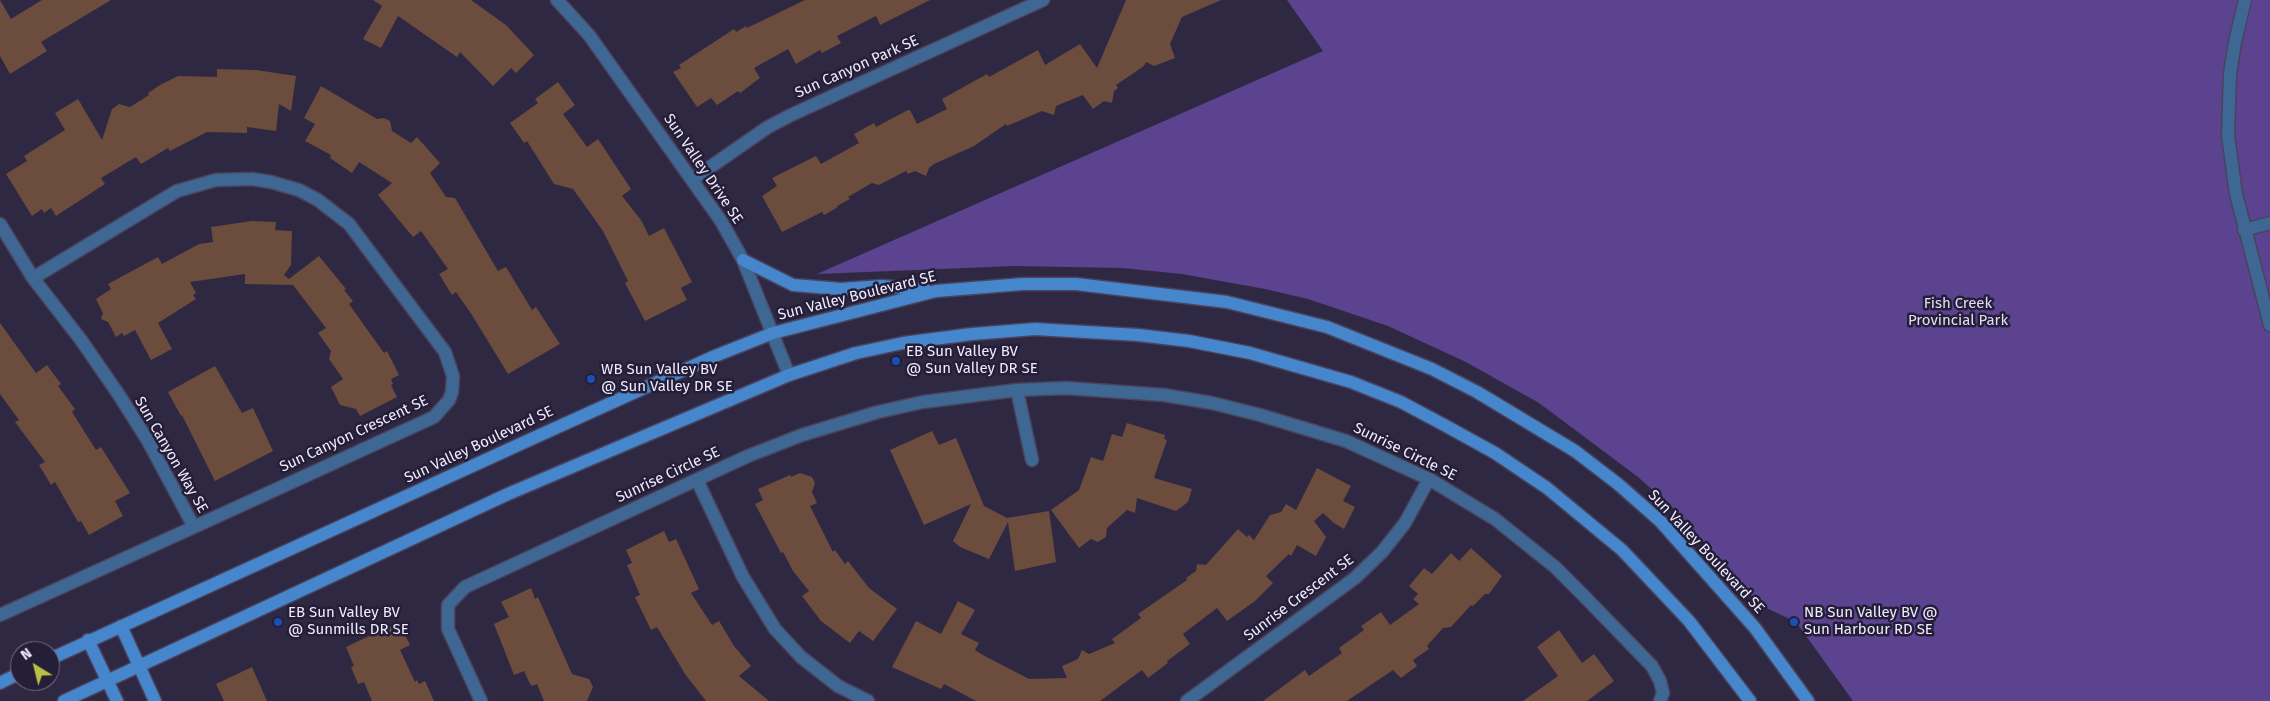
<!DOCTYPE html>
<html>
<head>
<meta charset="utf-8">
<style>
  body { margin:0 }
  #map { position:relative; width:2270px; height:701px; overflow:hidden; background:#2f2843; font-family:"Fira Sans",sans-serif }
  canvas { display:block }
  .north { position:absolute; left:10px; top:641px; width:50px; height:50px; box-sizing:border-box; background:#251e38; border:1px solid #767087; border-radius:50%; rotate:324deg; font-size:14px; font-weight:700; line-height:20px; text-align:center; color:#efebfd }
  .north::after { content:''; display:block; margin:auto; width:18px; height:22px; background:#b9c046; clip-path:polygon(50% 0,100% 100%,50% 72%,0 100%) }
</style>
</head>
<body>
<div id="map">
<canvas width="2270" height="701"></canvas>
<div class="north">N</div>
</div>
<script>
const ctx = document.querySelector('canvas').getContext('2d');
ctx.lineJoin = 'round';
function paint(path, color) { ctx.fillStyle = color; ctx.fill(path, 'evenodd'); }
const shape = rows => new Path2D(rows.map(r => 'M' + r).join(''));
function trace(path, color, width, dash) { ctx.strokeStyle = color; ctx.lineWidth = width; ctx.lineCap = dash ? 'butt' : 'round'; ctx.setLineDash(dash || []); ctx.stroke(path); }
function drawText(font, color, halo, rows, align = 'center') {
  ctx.font = font + ' "Fira Sans",sans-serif'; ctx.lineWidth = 5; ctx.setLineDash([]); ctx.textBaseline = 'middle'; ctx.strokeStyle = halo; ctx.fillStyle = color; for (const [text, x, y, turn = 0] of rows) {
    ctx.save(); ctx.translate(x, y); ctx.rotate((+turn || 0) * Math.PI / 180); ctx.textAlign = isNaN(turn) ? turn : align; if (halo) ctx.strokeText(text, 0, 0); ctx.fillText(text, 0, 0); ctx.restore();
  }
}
const green = shape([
  [1287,0,2270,0,2270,701,1853,701,1796,622,1760,605,1675,510,1638,477,1539,403,1466,362,1388,326,1308,299,1265,289,1182,274,1122,268,1015,266,817,274,1323,51]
]);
const building = shape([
  [0,0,11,19,42,0,111,0,41,42,47,51,10,74,0,56],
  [373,0,471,0,506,25,534,55,516,73,511,68,493,86,460,52,457,57,398,16,381,48,363,39,382,6],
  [805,0,930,0,880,25,876,16,837,36,841,43,822,53,820,50,796,64,788,49,754,68,760,78,740,93,738,91,717,105,711,98,697,107,673,72,681,68,679,65,734,29,736,32,746,26,747,28],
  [1126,0,1221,0,1182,17,1170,44,1175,58,1154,66,1146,62,1144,66,1116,85,1118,88,1114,91,1112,103,1104,101,1093,109,1083,95,1056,106,1054,115,1042,111,1007,126,1006,124,974,146,934,164,929,168,926,176,915,171,908,174,906,171,879,185,872,183,848,197,850,199,837,206,838,207,824,215,822,212,782,232,762,196,777,186,772,178,816,156,821,164,859,143,854,134,874,123,876,127,906,111,910,110,917,124,947,109,942,99,987,74,989,77,1038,50,1045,65,1080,44,1097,68],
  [217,69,256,70,296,76,291,111,279,104,276,131,247,127,247,133,207,132,170,151,168,148,141,164,136,157,101,178,105,184,56,216,51,208,44,213,42,209,32,216,6,174,27,161,24,156,65,130,55,113,78,99,102,140,112,109,119,104,130,107,149,95,148,93,160,85,178,76,217,77],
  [558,82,575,105,563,114,587,147,598,139,631,189,622,196,641,220,649,236,664,228,692,282,681,288,687,300,645,321,625,283,628,281,603,231,573,189,554,184,527,141,524,143,510,123,538,103,535,99],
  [321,86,377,119,384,118,390,121,392,131,411,143,417,137,440,163,430,173,446,197,455,198,498,271,506,267,532,310,536,307,560,344,508,374,472,315,456,292,452,295,439,274,448,269,421,231,413,237,378,195,392,183,359,162,352,173,330,158,331,155,305,141,315,124,304,118],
  [252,221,276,222,275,230,292,231,291,265,284,275,289,279,319,256,346,289,344,290,353,301,349,304,384,353,387,351,399,375,391,379,393,384,391,385,397,397,360,416,356,409,340,405,331,387,343,379,329,359,331,351,318,333,326,328,293,285,245,284,245,274,190,282,196,293,193,295,196,299,158,323,172,349,151,360,135,330,124,336,122,333,116,337,108,322,101,319,103,313,96,299,111,289,108,284,158,257,162,264,199,244,213,242,211,227],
  [0,323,36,373,47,365,61,384,58,386,75,409,72,412,96,450,101,447,130,493,115,501,123,516,89,535,81,521,78,522,55,482,51,485,39,465,45,462,15,422,19,420,0,394],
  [215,366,242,413,253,408,273,451,215,481,182,415,181,416,168,392],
  [1127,423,1165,435,1164,439,1167,440,1154,478,1192,489,1188,502,1176,511,1137,498,1135,513,1127,510,1107,528,1106,537,1098,542,1091,539,1079,548,1051,510,1079,490,1091,457,1103,461,1112,434,1122,437],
  [932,431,939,445,956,438,984,506,1007,518,1049,511,1056,562,1015,571,1008,522,989,559,960,547,953,541,971,504,924,525,890,450],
  [1317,468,1351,486,1343,501,1355,507,1344,529,1334,523,1323,513,1314,521,1326,537,1316,556,1297,545,1291,556,1289,554,1266,576,1273,583,1255,601,1227,621,1217,608,1183,634,1190,644,1167,661,1168,663,1148,678,1142,670,1100,701,976,701,944,684,941,689,892,667,916,621,941,634,958,601,975,610,961,634,979,643,975,650,981,654,1029,679,1067,678,1062,666,1078,659,1082,650,1089,654,1115,643,1112,639,1141,618,1138,614,1187,580,1186,578,1196,571,1197,564,1206,565,1238,529,1247,537,1249,535,1254,540,1270,515,1281,512,1286,504,1296,510],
  [800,473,812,477,815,483,812,492,817,503,810,506,833,552,835,550,845,564,848,561,869,588,897,609,873,641,859,631,850,643,821,621,802,596,809,591,793,571,783,552,781,553,755,504,763,500,758,489,790,475,791,477],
  [664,531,669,542,676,539,699,589,691,593,712,625,719,621,734,646,751,666,739,676,769,701,706,701,685,674,657,627,651,630,635,597,640,595,627,565,632,563,626,550],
  [1471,548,1502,576,1489,594,1485,594,1473,606,1471,605,1451,627,1443,628,1427,646,1429,649,1413,660,1417,666,1401,678,1393,670,1347,701,1263,701,1305,670,1309,676,1342,653,1339,648,1364,630,1361,626,1381,612,1390,625,1419,604,1413,599,1418,594,1409,586,1424,568,1432,574,1451,553,1459,561],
  [531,588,535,599,538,597,572,674,589,679,593,687,587,701,544,701,537,684,532,686,530,684,524,671,514,675,494,624,509,617,501,602],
  [399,622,410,645,400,650,415,682,417,680,419,684,425,681,434,701,372,701,364,682,358,684,351,667,354,666,346,647],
  [1559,630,1582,663,1594,654,1614,681,1587,701,1523,701,1558,676,1537,647],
  [252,667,267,701,224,701,216,684]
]);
const street = shape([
  [557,0,589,35,721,221,743,260,789,375],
  [2245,0,2235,42,2230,74,2228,135,2236,194,2270,325],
  [693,179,768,127,791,115,1043,0],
  [0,224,33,278,81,340,119,395,148,441,194,527,0,615],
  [2244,230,2270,223],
  [33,278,177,191,216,180,252,179,271,182,299,190,318,200,349,224,445,352,453,376,452,392,449,400,434,417,194,527],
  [1017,390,1032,460],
  [697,480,743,577,775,629,801,657,838,686,868,701],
  [481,701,448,629,448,605,465,587,748,456,802,435,878,412,923,402,1017,390,1066,388,1164,395,1212,403,1260,415,1346,441,1429,479,1495,519,1555,567,1582,594,1652,666,1660,681,1663,693,1660,701],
  [1187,701,1355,578,1382,552,1405,523,1429,479]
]);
const secondary = shape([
  [743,260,793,285,841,289,882,286,926,290],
  [121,626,155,701],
  [88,640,117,701],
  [50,659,538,436,715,356,773,333,936,291,1023,284,1076,284,1227,302,1327,327,1432,369,1477,392,1575,451,1618,484,1660,521,1755,628,1808,701],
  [0,683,20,673],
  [64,701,508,494,789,375,856,353,903,343,972,334,1035,329,1138,335,1189,341,1250,353,1351,382,1401,402,1446,426,1495,453,1547,488,1622,550,1689,621,1750,701]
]);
const markers = [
  [896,361,5,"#1a4fb4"],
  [591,379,5,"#1a4fb4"],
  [278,622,5,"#1a4fb4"],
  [1794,622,5,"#1a4fb4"]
];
const streetNames = [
  ["Sun Canyon Park SE",857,67,-24],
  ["Sun Valley Drive SE",703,169,56],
  ["Sun Valley Boulevard SE",857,296,-14],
  ["Sun Canyon Crescent SE",354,434,-25],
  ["Sun Valley Boulevard SE",479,445,-25],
  ["Sunrise Circle SE",1405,452,26],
  ["Sun Canyon Way SE",171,455,60],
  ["Sunrise Circle SE",668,475,-25],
  ["Sun Valley Boulevard SE",1706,552,47],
  ["Sunrise Crescent SE",1299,598,-37]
];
const parkNames = [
  ["Fish Creek",1958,304],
  ["Provincial Park",1958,321]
];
const poiNames = [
  ["EB Sun Valley BV",906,352],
  ["@ Sun Valley DR SE",906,369],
  ["WB Sun Valley BV",601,370],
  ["@ Sun Valley DR SE",601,387],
  ["EB Sun Valley BV",288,613],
  ["@ Sunmills DR SE",288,630],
  ["NB Sun Valley BV @",1804,613],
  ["Sun Harbour RD SE",1804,630]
];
paint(green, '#5b438f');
paint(building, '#6b4c3d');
trace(street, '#4a435d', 15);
trace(secondary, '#4a435d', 15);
trace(street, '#3f6793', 12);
trace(secondary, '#4586cd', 12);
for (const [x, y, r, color] of markers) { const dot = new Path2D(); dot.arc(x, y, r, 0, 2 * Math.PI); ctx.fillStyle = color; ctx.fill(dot); trace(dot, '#251e38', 2); }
drawText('15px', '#efebfd', '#251e38', streetNames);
drawText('15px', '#e1dcf3', '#251e38', parkNames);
drawText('15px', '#efebfd', '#251e38', poiNames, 'left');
</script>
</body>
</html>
